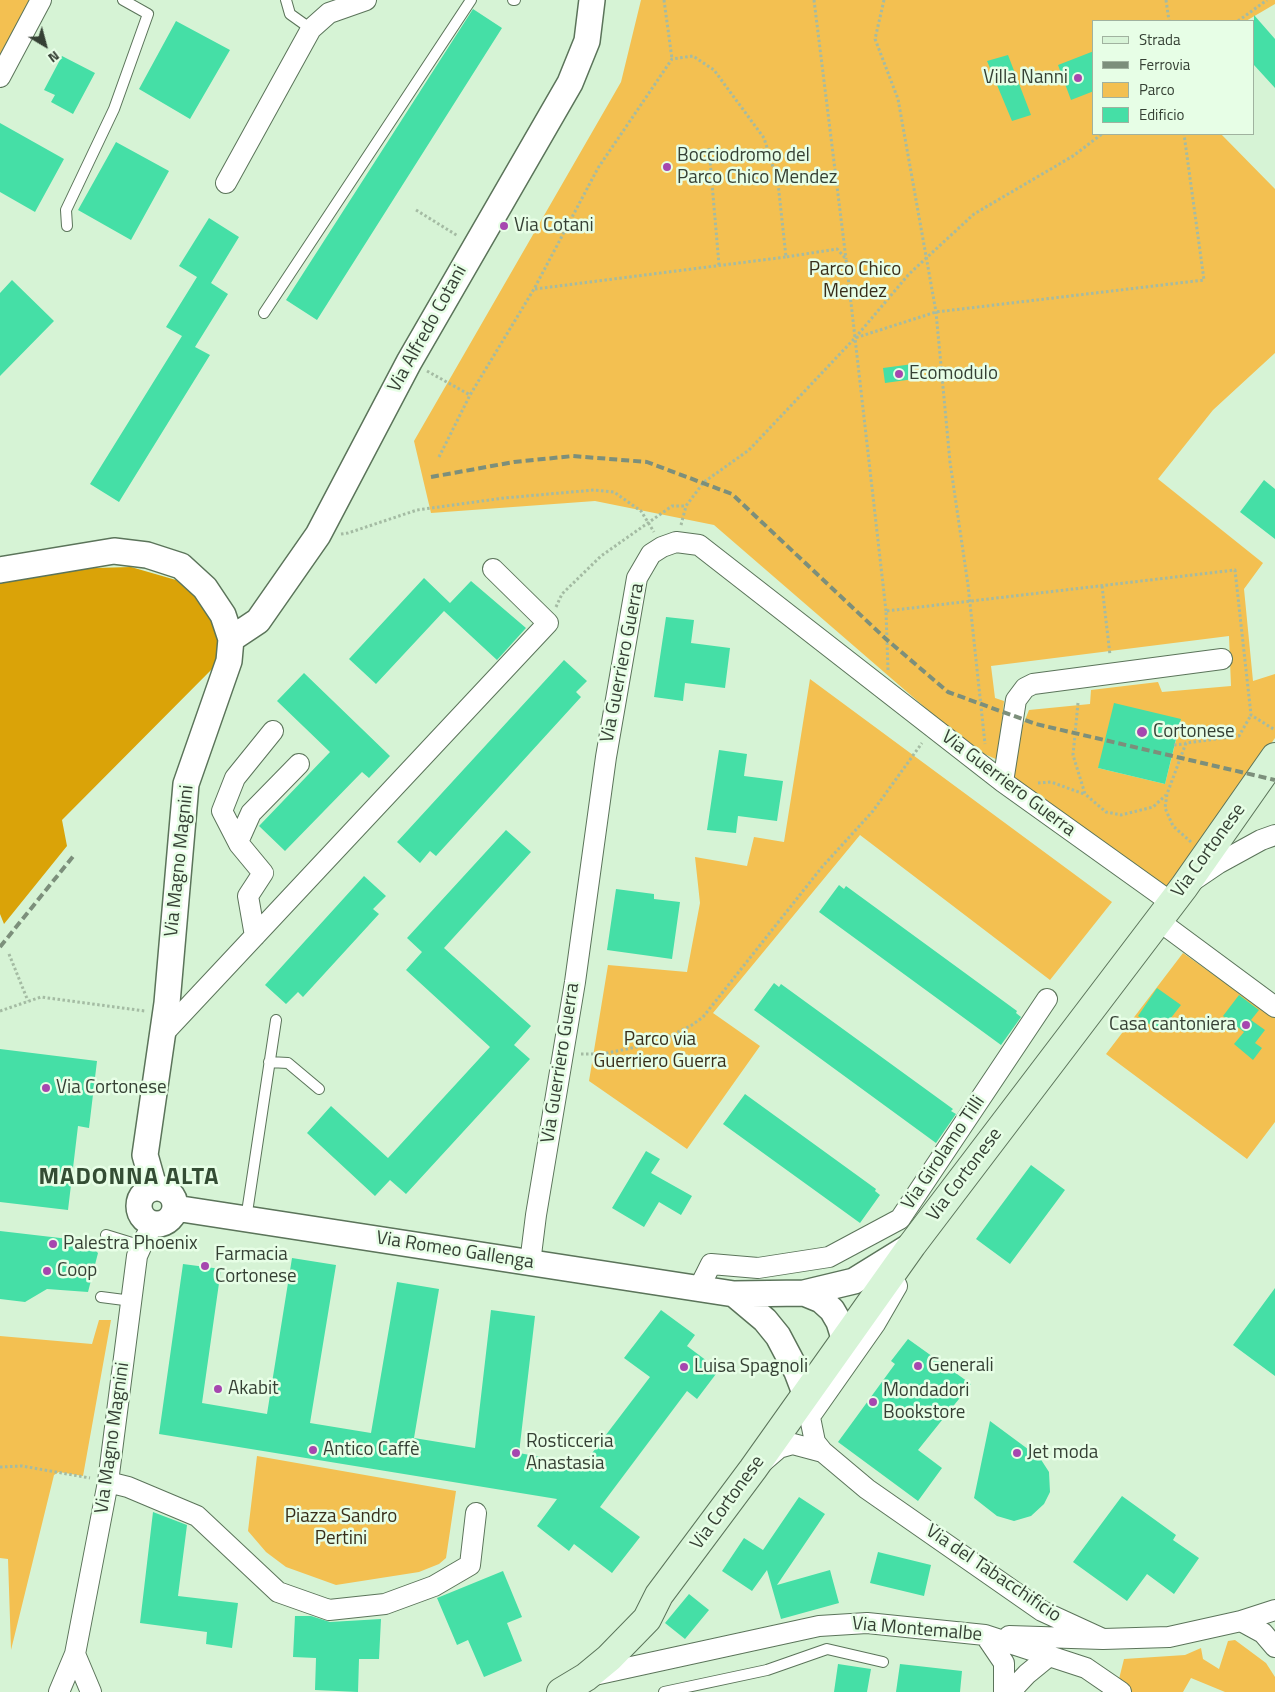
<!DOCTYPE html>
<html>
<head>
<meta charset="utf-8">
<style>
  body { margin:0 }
  #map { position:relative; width:1275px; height:1692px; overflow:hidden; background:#d6f3d5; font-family:"Titillium Web",sans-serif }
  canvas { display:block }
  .legend { position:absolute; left:1092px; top:20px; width:162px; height:115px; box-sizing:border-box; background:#e7fee6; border:1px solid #a0b29f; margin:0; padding:6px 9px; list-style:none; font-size:15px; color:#354034 }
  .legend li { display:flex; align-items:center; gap:10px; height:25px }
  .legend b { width:25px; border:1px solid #a0b29f }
  .north { position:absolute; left:20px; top:20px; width:50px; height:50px; -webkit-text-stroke:4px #e7fee6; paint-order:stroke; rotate:143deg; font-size:14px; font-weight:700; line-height:20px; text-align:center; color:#354034 }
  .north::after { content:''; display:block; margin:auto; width:18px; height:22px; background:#354034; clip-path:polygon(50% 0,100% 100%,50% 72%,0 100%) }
</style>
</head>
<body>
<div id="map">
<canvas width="1275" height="1692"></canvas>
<ul class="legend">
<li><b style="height:6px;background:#d7f4d7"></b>Strada</li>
<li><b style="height:6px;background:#7c8f7b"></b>Ferrovia</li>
<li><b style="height:14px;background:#f3c051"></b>Parco</li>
<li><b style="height:14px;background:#45dfa6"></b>Edificio</li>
</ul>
<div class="north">N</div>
</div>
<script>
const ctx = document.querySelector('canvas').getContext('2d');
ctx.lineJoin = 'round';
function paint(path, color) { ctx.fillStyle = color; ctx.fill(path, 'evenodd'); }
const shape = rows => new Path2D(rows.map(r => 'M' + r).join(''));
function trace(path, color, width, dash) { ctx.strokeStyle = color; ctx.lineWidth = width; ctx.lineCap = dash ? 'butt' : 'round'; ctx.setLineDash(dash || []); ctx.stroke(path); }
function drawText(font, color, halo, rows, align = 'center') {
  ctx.font = font + ' "Titillium Web",sans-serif'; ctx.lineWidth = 5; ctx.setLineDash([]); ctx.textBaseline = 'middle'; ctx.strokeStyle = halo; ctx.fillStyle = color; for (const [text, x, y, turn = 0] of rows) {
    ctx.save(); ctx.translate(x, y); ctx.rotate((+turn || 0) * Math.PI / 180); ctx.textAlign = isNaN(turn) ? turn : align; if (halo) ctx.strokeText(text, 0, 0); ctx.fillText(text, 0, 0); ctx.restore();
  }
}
const green = shape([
  [0,0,31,0,0,56],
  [641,0,1275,0,1275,4,1246,21,1094,21,1094,134,1221,134,1275,189,1275,353,1213,410,1158,479,1263,563,1244,589,1253,681,1275,674,1275,738,1168,889,1014,779,1021,730,1029,710,1090,704,1091,690,1158,682,1162,692,1231,686,1229,636,991,666,995,698,1004,701,998,760,973,749,714,525,595,501,431,513,414,441,621,82],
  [1181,720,1165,784,1098,768],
  [810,679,1112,902,1050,980,860,835,713,1013,760,1046,687,1149,589,1081,608,965,687,972,700,903,695,857,747,866,754,837,784,842],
  [1183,953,1275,1018,1275,1122,1247,1159,1106,1054],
  [99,1320,111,1320,83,1476,59,1472,54,1475,11,1650,8,1559,0,1558,0,1336,92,1344],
  [257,1456,456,1491,446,1558,439,1564,419,1572,336,1585,286,1567,266,1552,248,1531],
  [1235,1640,1266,1663,1275,1677,1275,1692,1225,1692,1191,1678,1183,1692,1132,1692,1119,1679,1124,1659,1185,1655,1201,1648,1203,1659,1219,1669,1228,1641]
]);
const forest = shape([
  [131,567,176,580,205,605,219,639,219,662,62,820,67,846,4,924,0,914,0,580,59,569]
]);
const building = shape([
  [473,9,502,28,317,320,286,300],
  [1254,15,1275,39,1275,88,1254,65],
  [176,21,230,50,190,119,139,89],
  [1094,51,1094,91,1071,100,1058,65],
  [1008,55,1031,115,1012,121,987,61],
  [62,56,95,73,73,114,51,102,55,95,44,90],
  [0,123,64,159,35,212,0,192],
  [116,142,169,171,131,240,78,210],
  [209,218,239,237,211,283,228,294,195,347,210,355,119,502,90,484,182,336,166,327,197,277,179,266],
  [12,280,54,321,0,376,0,293],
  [913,364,914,379,885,383,883,368],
  [1264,480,1275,489,1275,539,1240,512],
  [424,578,450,603,471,581,526,628,497,660,444,611,376,684,349,659],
  [666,617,694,620,691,643,730,648,725,688,685,683,683,701,654,697],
  [564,660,587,681,576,692,581,697,436,856,430,851,420,863,397,842],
  [304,673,390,756,369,778,362,772,285,851,259,826,330,752,277,701],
  [1114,703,1181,719,1165,784,1098,768],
  [719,750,747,754,744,776,783,781,777,821,738,816,736,833,707,830],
  [506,830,531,852,444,948,531,1026,514,1045,530,1059,406,1194,390,1180,375,1196,307,1133,331,1106,388,1158,490,1047,406,970,422,952,407,938],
  [364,876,386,896,373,909,379,914,303,997,298,992,286,1004,265,985],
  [839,885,844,889,846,886,1017,1011,1016,1013,1021,1017,1001,1045,819,912],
  [616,889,654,894,654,899,680,902,672,959,607,950],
  [774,983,779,987,781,984,953,1109,951,1111,956,1114,936,1143,754,1010],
  [1157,988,1181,1005,1160,1032,1138,1016],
  [1239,995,1259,1010,1251,1020,1265,1030,1255,1043,1262,1048,1253,1060,1234,1044,1244,1032,1223,1016],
  [0,1049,97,1061,89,1128,78,1126,68,1210,0,1202],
  [745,1094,876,1189,875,1191,880,1195,860,1223,723,1124],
  [646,1151,660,1159,651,1173,692,1196,681,1215,659,1202,644,1227,612,1208],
  [1031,1165,1065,1190,1010,1264,976,1239],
  [0,1231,86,1241,98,1253,88,1292,47,1289,25,1302,0,1299],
  [292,1258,336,1265,310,1423,371,1433,397,1282,439,1289,414,1438,475,1448,491,1310,535,1316,519,1453,557,1460,568,1468,572,1463,580,1469,650,1377,624,1358,661,1310,695,1335,687,1346,719,1370,697,1399,687,1391,600,1507,640,1537,612,1573,574,1544,569,1551,537,1526,557,1499,159,1434,183,1264,221,1269,202,1403,267,1414],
  [1275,1288,1275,1376,1233,1345],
  [908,1339,971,1384,918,1450,942,1468,918,1501,838,1442,895,1364,891,1361],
  [990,1421,1040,1458,1049,1472,1050,1492,1044,1504,1031,1516,1014,1521,997,1516,974,1498],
  [1122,1496,1176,1535,1173,1540,1199,1558,1174,1594,1147,1574,1127,1601,1073,1562],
  [799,1497,825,1514,777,1585,830,1570,839,1603,781,1619,767,1570,752,1591,722,1571,744,1538,763,1550],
  [153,1512,187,1525,178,1596,238,1603,232,1648,206,1644,207,1632,140,1623],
  [878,1552,931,1565,924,1596,870,1583],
  [503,1571,522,1617,507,1623,522,1661,484,1677,468,1640,457,1645,437,1598],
  [689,1594,709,1610,685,1639,665,1623],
  [295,1616,311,1616,330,1622,381,1619,379,1659,359,1659,358,1692,315,1690,316,1658,293,1657],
  [838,1664,871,1669,867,1692,834,1692],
  [900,1664,962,1671,960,1692,896,1692]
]);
const path = shape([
  [664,0,672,59],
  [814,0,846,259],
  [884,0,875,39,898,99,936,312,950,462,968,585,985,744],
  [1166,0,1169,21],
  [1238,21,1267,0],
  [709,148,719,265],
  [416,210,458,236],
  [535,289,786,257],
  [427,371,470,395],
  [439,457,470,395,534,289,598,168,672,59,693,56,714,70,764,138,778,183,786,257,837,249,846,259,855,338,936,312,1204,280,1184,134],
  [681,525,686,506,704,482,749,450,854,339],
  [341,534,348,533,417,510,504,498,594,490,614,492,641,511,654,532],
  [1102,586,1110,655],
  [556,607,562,594,601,556,672,506,686,506],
  [886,611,855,338,909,274,974,214,1073,156,1102,134],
  [888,670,886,611,1235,570,1251,715,1275,730],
  [1078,703,1073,755,1085,794,1106,812,1121,815,1153,807,1166,795],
  [1174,745,1185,744],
  [1038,783,1051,782,1084,794],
  [1191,842,1173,826,1165,808,1167,794,1186,743,1239,736,1251,715],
  [9,954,28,1001],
  [0,1011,41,997,145,1011],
  [581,1054,602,1054,656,1043,692,1025,703,1017,822,867,873,811,922,743],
  [0,1467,22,1466,90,1478]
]);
const service = shape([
  [286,0,290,14,311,29],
  [513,0,515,0],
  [67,226,66,210,114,109,148,14,123,0],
  [264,313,471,0],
  [269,1062,288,1063,319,1089],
  [246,1219,276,1020],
  [106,1235,142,1246],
  [101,1297,132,1301],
  [664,1692,767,1670,827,1649,883,1662]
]);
const minor = shape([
  [0,77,41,0],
  [226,183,311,29,329,13,366,0],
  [1003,782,1016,700,1025,688,1033,684,1222,659],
  [238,842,251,813,299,764],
  [1194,880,1219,863,1261,840,1275,835],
  [1159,921,1275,1007],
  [255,936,248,896,263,873,239,844,222,811,235,778,273,731],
  [163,1034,548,623,493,569],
  [530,1263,536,1215,575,982,606,757,637,578,651,554,662,547,676,542,699,545,1003,782,1172,903],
  [699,1288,711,1264,758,1268,829,1257,900,1219,1047,999],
  [805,1393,815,1442,823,1452,867,1489,1042,1611,1103,1639],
  [811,1415,875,1324,897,1286],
  [764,1461,779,1448,793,1444,823,1452],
  [108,1482,128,1487,197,1516,278,1592,329,1610,385,1604,434,1586,470,1565,476,1513],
  [1241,1621,1263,1633,1275,1647],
  [985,1635,1004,1663,1004,1692],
  [1009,1636,1103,1639,1169,1637,1241,1621,1275,1610],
  [75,1654,91,1692],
  [590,1676,819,1626,867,1623,985,1635,1086,1668,1121,1692],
  [59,1692,75,1654,108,1482,137,1256,145,1238,154,1224],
  [1010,1692,1027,1674,1049,1656]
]);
const tertiary = shape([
  [0,570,114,551,147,555,181,566,205,588,223,615,231,639,229,661,186,784,167,1003,145,1155,154,1187],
  [231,639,258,621,318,535,409,362,570,83,587,41,592,0],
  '139 1206a18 18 0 1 1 36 0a18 18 0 1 1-36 0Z',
  [175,1208,734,1294,804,1293,854,1281,909,1247],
  [804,1293,821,1300,832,1310,839,1322,844,1338],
  [734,1294,765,1320,778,1336,797,1372,805,1393]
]);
const secondary = shape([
  [561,1692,586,1677,609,1658,647,1619,659,1595,753,1469,912,1245,1184,887,1275,757]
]);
const rail = shape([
  [431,477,514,462,573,456,647,462,732,494,886,639,948,692,1036,724,1275,780],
  [0,947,75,854]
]);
const markers = [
  [1078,78,5,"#a647af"],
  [667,167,5,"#a647af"],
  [504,226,5,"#a647af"],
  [899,374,5,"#a647af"],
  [1142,732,6,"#a647af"],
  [1246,1025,5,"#a647af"],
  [46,1088,5,"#a647af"],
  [53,1244,5,"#a647af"],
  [205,1266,5,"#a647af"],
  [47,1271,5,"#a647af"],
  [918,1366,5,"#a647af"],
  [684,1367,5,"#a647af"],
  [218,1389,5,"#a647af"],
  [873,1402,5,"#a647af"],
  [313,1450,5,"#a647af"],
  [516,1453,5,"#a647af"],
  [1017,1453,5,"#a647af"]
];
const poiNames = [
  ["Villa Nanni",1068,78,"right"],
  ["Bocciodromo del",677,156],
  ["Parco Chico Mendez",677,178],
  ["Via Cotani",514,226],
  ["Ecomodulo",909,374],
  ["Cortonese",1153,732],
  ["Casa cantoniera",1236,1025,"right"],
  ["Via Cortonese",56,1088],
  ["Palestra Phoenix",63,1244],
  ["Farmacia",215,1255],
  ["Cortonese",215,1277],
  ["Coop",57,1271],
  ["Generali",928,1366],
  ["Luisa Spagnoli",694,1367],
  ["Akabit",228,1389],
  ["Mondadori",883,1391],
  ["Bookstore",883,1413],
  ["Rosticceria",526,1442],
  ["Anastasia",526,1464],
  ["Antico Caffè",323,1450],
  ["Jet moda",1027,1453]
];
const parkNames = [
  ["Parco Chico",855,270],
  ["Mendez",855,292],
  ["Parco via",660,1040],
  ["Guerriero Guerra",660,1062],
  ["Piazza Sandro",341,1517],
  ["Pertini",341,1539]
];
const streetNames = [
  ["Via Alfredo Cotani",428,329,-61],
  ["Via Guerriero Guerra",623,663,-79],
  ["Via Guerriero Guerra",1008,784,37],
  ["Via Cortonese",1209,851,-54],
  ["Via Magno Magnini",180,861,-84],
  ["Via Guerriero Guerra",561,1063,-81],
  ["Via Girolamo Tilli",944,1153,-56],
  ["Via Cortonese",965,1175,-53],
  ["Via Romeo Gallenga",455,1251,9],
  ["Via Magno Magnini",113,1438,-82],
  ["Via Cortonese",728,1503,-54],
  ["Via del Tabacchificio",993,1574,34],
  ["Via Montemalbe",917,1630,5]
];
const districtNames = [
  ["MADONNA ALTA",129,1178]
];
paint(green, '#f3c051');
paint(forest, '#daa308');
paint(building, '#45dfa6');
trace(service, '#5b745a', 12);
trace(minor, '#5b745a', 22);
trace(tertiary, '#5b745a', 28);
trace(secondary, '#5b745a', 30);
trace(path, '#a4bba3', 3, [2.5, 2.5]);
trace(service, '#fff', 10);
trace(minor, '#fff', 20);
trace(tertiary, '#fff', 25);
trace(secondary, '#d7f4d7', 28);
trace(rail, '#7c8f7b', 4, [8, 4]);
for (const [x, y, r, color] of markers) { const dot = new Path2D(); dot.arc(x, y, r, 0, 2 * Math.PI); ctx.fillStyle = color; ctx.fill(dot); trace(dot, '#e7fee6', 2); }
drawText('19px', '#354034', '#e7fee6', poiNames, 'left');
drawText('19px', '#382e1a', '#e7fee6', parkNames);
drawText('19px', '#354034', '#e7fee6', streetNames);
ctx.letterSpacing = '1px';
drawText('bold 24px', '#344d34', '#e7fee6', districtNames);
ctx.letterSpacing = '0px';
</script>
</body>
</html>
